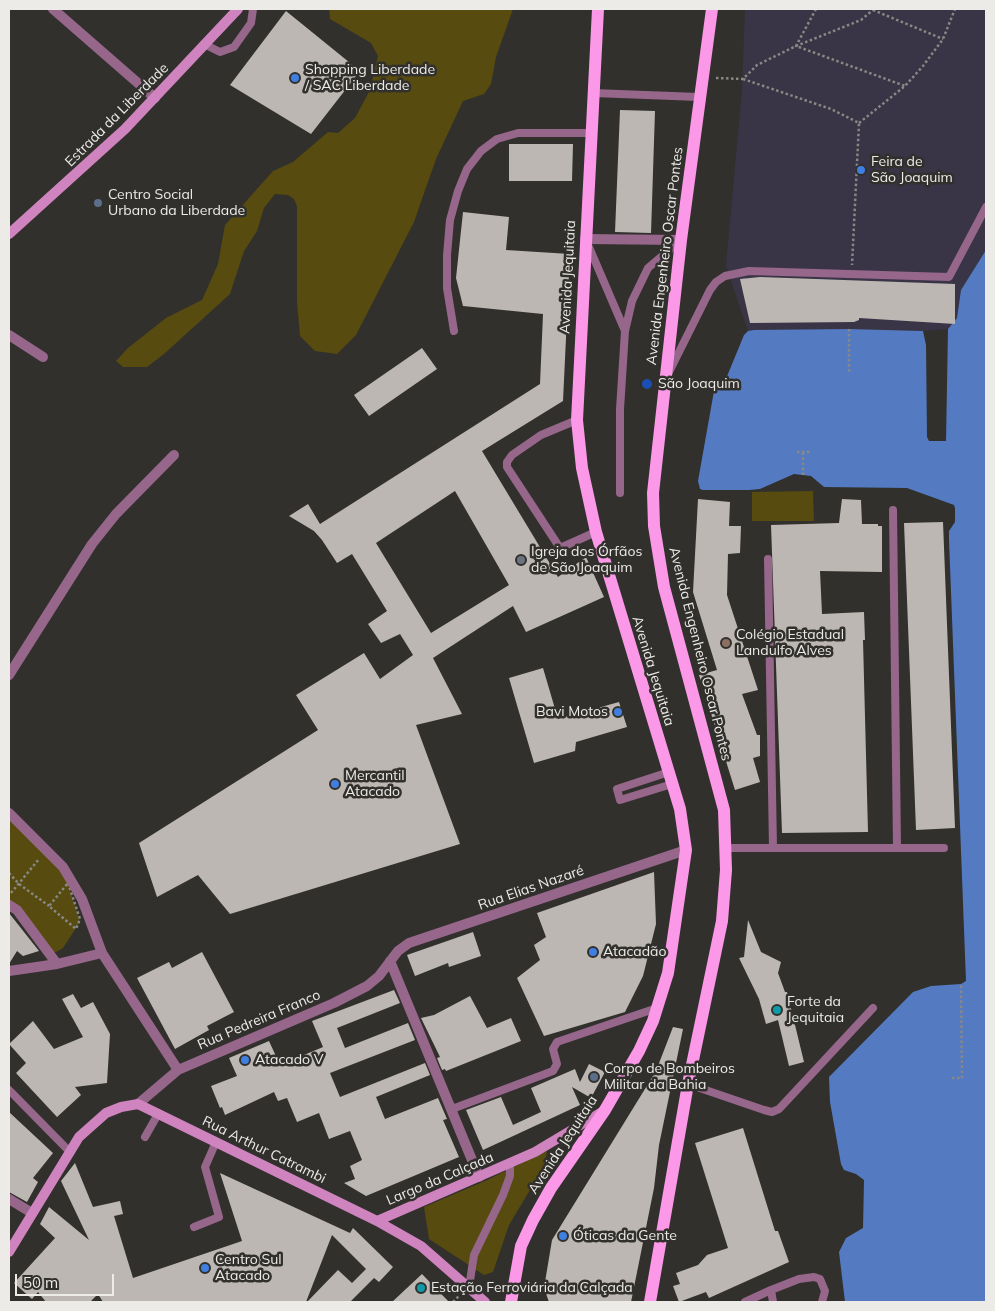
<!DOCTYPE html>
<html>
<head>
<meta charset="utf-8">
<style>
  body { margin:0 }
  #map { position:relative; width:995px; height:1311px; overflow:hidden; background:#31302c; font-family:Mulish,sans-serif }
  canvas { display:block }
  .frame { position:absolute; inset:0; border:10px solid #ecebe8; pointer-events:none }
  .scale { position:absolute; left:15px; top:1274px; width:99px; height:22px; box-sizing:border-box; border:2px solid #ecebe8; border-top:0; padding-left:6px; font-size:15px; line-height:18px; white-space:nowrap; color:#ecebe8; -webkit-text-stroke:4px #31302c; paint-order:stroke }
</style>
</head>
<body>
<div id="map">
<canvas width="995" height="1311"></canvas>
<div class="frame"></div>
<div class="scale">50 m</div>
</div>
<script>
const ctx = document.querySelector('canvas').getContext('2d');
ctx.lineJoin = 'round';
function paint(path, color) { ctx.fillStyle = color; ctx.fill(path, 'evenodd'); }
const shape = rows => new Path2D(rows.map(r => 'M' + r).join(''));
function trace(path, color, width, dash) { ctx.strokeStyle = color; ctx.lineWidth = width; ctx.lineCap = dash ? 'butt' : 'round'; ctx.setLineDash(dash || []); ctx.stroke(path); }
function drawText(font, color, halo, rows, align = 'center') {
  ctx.font = font + ' Mulish,sans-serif'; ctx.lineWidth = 5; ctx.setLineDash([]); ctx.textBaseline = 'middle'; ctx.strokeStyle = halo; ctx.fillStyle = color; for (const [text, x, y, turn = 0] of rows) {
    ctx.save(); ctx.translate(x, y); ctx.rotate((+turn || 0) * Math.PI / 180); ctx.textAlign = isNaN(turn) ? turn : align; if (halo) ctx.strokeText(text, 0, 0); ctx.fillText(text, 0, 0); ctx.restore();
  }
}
const commercial = shape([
  [745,9,986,9,986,250,961,290,957,318,948,329,923,331,849,329,748,331,726,266,742,90]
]);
const green = shape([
  [329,9,513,9,496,57,491,84,484,94,463,101,436,159,414,222,356,335,337,354,315,351,300,336,297,302,297,206,294,199,288,195,275,194,264,208,257,231,244,251,230,294,164,354,147,367,123,367,116,361,128,348,166,318,202,300,218,264,225,225,273,171,293,162,328,132,338,133,355,118,370,90,378,56,371,43,330,19],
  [813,491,814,521,752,521,752,492],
  [9,820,58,867,68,883,80,922,63,948,56,952,53,952,9,902],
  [547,1151,545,1165,509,1225,493,1272,484,1275,429,1239,424,1207,485,1181]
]);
const water = shape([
  [986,250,986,1302,845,1302,839,1252,846,1238,863,1228,864,1180,856,1174,844,1170,841,1164,830,1102,829,1077,913,992,931,986,961,984,966,981,949,540,949,531,955,522,955,508,954,505,907,488,824,487,811,476,794,474,760,489,749,490,703,490,700,489,698,481,714,391,723,386,744,335,748,331,754,330,849,329,923,331,926,345,927,437,929,441,946,441,948,329,957,318,961,290]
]);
const building = shape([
  [286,11,360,71,311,134,230,85],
  [620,110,655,111,651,233,615,232],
  [509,144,573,144,572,181,509,181],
  [463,212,509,217,506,250,570,254,563,401,482,451,558,577,586,557,604,597,526,632,513,606,433,658,462,714,416,725,460,844,230,914,198,875,157,897,139,843,318,730,296,695,364,653,380,679,413,655,400,634,381,643,368,624,387,611,352,554,337,563,322,540,314,531,289,516,308,504,320,524,540,384,543,314,463,306,456,278],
  [455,491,509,585,431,633,376,543],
  [760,277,955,284,955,324,859,318,859,320,854,322,750,323,740,279],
  [422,348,437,369,369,416,354,395],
  [698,499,730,502,729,526,741,526,740,553,728,554,727,595,758,690,742,694,757,735,760,735,760,756,753,758,760,782,735,790,699,675,717,670,693,592],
  [842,499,861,500,862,524,878,524,878,526,882,526,882,572,820,571,822,614,864,612,865,640,863,640,868,832,782,833,771,525,839,523],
  [943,522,955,828,916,830,904,523],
  [543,668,558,719,619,702,627,727,576,742,575,751,534,763,509,678],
  [654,872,656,924,643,976,625,1012,544,1036,517,978,540,960,534,945,546,937,537,913],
  [9,913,39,951,23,956,17,951,9,964],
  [748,920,761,952,781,962,778,973,785,992,787,992,804,1062,789,1066,778,1020,766,1024,759,999,739,958,744,957],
  [473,932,481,956,449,967,448,963,415,976,407,955],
  [202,952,234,1012,207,1026,209,1030,175,1049,137,978,169,962,172,968],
  [394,990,400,1003,337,1028,345,1048,408,1023,415,1040,330,1073,340,1097,425,1063,430,1075,376,1097,385,1119,438,1098,447,1119,443,1120,459,1157,366,1196,344,1183,355,1179,350,1166,362,1160,350,1131,329,1139,319,1113,297,1122,287,1098,278,1101,274,1092,225,1115,222,1107,220,1108,211,1086,237,1076,229,1058,269,1041,280,1065,323,1047,312,1021],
  [73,994,81,1008,93,1002,110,1034,107,1083,75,1087,81,1095,57,1117,16,1073,26,1063,9,1044,33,1021,54,1049,83,1037,62,999],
  [470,996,487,1028,511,1018,521,1041,446,1071,445,1069,442,1070,437,1058,440,1057,421,1018,434,1015],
  [673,1027,683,1029,659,1145,654,1188,631,1302,549,1302,544,1288,552,1240,656,1071],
  [589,1064,605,1072,591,1098,572,1087,580,1105,483,1150,466,1110,501,1097,513,1125,541,1112,531,1088,575,1069,580,1082],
  [9,1112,53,1153,33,1178,38,1182,27,1202,9,1192],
  [743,1128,775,1231,778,1231,789,1262,709,1298,706,1292,679,1302,673,1286,680,1284,676,1273,698,1265,707,1255,728,1248,695,1143],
  [75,1163,93,1207,120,1201,123,1214,114,1216,133,1278,242,1241,220,1173,350,1233,353,1228,393,1267,379,1282,374,1278,350,1302,307,1302,338,1270,352,1283,366,1269,332,1235,306,1302,103,1302,98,1294,90,1302,46,1302,38,1292,32,1299,14,1283,55,1238,40,1224,49,1207,89,1240,61,1181],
  [422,1274,449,1302,392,1302]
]);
const path = shape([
  [816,9,796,46,905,86],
  [873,10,943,39],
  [716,78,743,79,757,65,796,46,861,20,874,9],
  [743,79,831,109,859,123,852,265],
  [859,123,905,86,923,66,943,39,955,9],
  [849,329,849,372],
  [797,452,811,452],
  [803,475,803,452],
  [9,873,19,884,49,906],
  [68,883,80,919,76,929,49,906,68,883],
  [11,893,39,859],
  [952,1078,962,1078,961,984],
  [453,1302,460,1295]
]);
const lane = shape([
  [206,45,220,52,234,47,251,23,253,9],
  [593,93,699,97],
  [589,247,625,331,632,301,648,268,681,240],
  [454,331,447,288,447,255,450,220,458,191,467,169,481,151,497,139,518,133,591,133],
  [669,372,710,290,716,282,725,276,749,271,949,277,986,207],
  [577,420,541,435,512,455,507,462,507,467,560,548,596,532],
  [620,493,620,409,625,331],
  [768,559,773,848],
  [669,772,617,789,620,800,672,784],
  [727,848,897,848,893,510],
  [897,848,944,848],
  [688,1084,764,1110,772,1112,779,1109,873,1008],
  [9,1090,69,1151],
  [452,1109,553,1071,557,1064,553,1049,557,1042,657,1008],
  [145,1137,158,1114],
  [194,1227,219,1217,205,1167,216,1142],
  [469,1287,474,1255,503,1195,510,1176,510,1164],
  [771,1290,799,1279,814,1277,820,1279,825,1291,822,1302],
  [745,1302,771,1290,773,1302]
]);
const street = shape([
  [53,9,155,98],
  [585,239,681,240],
  [9,335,43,357],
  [9,675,92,544,116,514,174,455],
  [9,813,63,867,82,899,102,953,178,1070],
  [9,905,17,910,57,964],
  [390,961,479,1177],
  [9,971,57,964,102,953],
  [138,1104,178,1070,334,1003,367,986,379,976,398,951,409,943,686,850],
  [9,1199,32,1213]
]);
const secondary = shape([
  [9,234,125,129,238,9],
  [377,1221,535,1152,602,1112],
  [9,1252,79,1137,106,1113,121,1107,138,1104,377,1221,421,1246,485,1302]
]);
const primary = shape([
  [511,1302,521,1246,533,1220,551,1188,605,1110,639,1051,653,1021,668,973,686,850,680,809,596,532,582,468,577,420,598,9],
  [650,1302,688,1084,722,921,726,870,724,810,664,587,654,526,653,493,681,240,712,9]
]);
const markers = [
  [295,78,5,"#3f7fe0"],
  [861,170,5,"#3f7fe0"],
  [98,203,5,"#5c6f8a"],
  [647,384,6,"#1a4fb4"],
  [521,560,5,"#6b7280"],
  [726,643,5,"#8d6e63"],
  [618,712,5,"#3f7fe0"],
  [335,784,5,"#3f7fe0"],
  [593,952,5,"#3f7fe0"],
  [777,1010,5,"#0f9aa8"],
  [245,1060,5,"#3f7fe0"],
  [594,1077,5,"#5c6f8a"],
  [563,1236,5,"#3f7fe0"],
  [205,1268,5,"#3f7fe0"],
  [421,1288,5,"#0f9aa8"]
];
const poiNames = [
  ["Shopping Liberdade",305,70],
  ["/ SAC Liberdade",305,86],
  ["Feira de",871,162],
  ["São Joaquim",871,178],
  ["Centro Social",108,195],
  ["Urbano da Liberdade",108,211],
  ["São Joaquim",658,384],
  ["Igreja dos Órfãos",531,552],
  ["de São Joaquim",531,568],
  ["Colégio Estadual",736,635],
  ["Landulfo Alves",736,651],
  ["Bavi Motos",608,712,"right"],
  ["Mercantil",345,776],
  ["Atacado",345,792],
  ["Atacadão",603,952],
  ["Forte da",787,1002],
  ["Jequitaia",787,1018],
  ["Atacado V",255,1060],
  ["Corpo de Bombeiros",604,1069],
  ["Militar da Bahia",604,1085],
  ["Óticas da Gente",573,1236],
  ["Centro Sul",215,1260],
  ["Atacado",215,1276],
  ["Estação Ferroviária da Calçada",431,1288]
];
const streetNames = [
  ["Estrada da Liberdade",117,115,-45],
  ["Avenida Engenheiro Oscar Pontes",665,256,-83],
  ["Avenida Jequitaia",568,277,-87],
  ["Avenida Engenheiro Oscar Pontes",700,654,76],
  ["Avenida Jequitaia",653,671,73],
  ["Rua Elias Nazaré",531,888,-19],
  ["Rua Pedreira Franco",259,1020,-23],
  ["Avenida Jequitaia",563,1145,-57],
  ["Rua Arthur Catrambi",264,1150,26],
  ["Largo da Calçada",440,1179,-23]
];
paint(commercial, '#393546');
paint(green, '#574b0f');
paint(water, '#547ac2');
paint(building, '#bdb7b3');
trace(path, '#898885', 2.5, [2.5, 2.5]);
trace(lane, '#96668b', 8);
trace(street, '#96668b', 10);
trace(secondary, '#cf83bf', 10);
trace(primary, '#fb98e7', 12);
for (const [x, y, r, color] of markers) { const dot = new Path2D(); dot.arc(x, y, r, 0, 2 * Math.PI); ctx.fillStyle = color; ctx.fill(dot); trace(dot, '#31302c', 2); }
drawText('14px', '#ecebe8', '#31302c', poiNames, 'left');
drawText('14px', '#ecebe8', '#31302c', streetNames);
</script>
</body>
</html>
